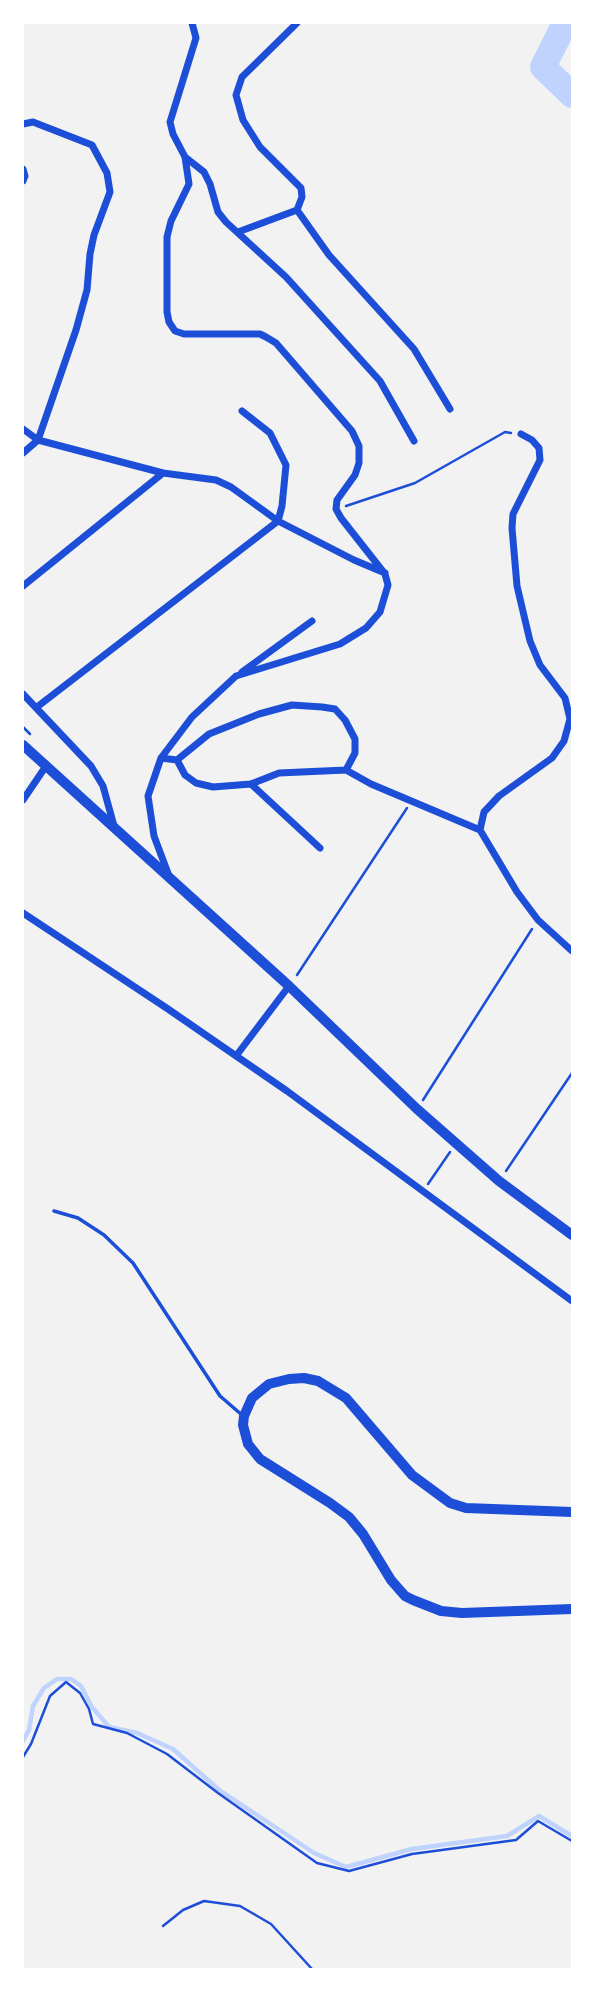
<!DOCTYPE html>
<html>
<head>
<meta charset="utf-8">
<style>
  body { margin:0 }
  #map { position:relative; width:595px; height:1992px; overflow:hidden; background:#f2f2f2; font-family:"DejaVu Sans",sans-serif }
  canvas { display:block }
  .frame { position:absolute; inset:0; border:24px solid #fff; pointer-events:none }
</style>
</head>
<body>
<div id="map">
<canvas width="595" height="1992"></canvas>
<div class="frame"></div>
</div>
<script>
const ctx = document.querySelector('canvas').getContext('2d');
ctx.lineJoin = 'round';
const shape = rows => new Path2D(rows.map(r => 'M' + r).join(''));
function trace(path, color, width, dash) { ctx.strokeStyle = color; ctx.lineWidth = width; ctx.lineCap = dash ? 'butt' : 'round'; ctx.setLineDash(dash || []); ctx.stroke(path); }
const stream = shape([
  [23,1741,29,1730,33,1706,44,1688,57,1679,71,1679,81,1686,92,1707,109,1727,137,1733,173,1749,218,1789,314,1853,346,1867,412,1849,507,1836,539,1816,572,1836]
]);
const river = shape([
  [565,23,543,67,572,95]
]);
const path = shape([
  [346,506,415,483,505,432,511,433],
  [23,727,30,734],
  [297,975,407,808],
  [423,1100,532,929],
  [506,1171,572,1073],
  [428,1184,450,1152],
  [23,1757,31,1744,50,1696,66,1682,80,1693,89,1709,93,1724,127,1733,167,1754,218,1793,317,1863,349,1871,412,1854,516,1840,538,1821,572,1841],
  [163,1926,183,1910,204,1901,240,1906,271,1924,312,1969]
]);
const service = shape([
  [54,1211,78,1218,104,1235,133,1263,220,1396,242,1415]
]);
const minor = shape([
  [297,23,242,77,236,95,243,120,260,147,301,188,302,197,297,210,329,255,414,349,450,409],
  [23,124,33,122,92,145,107,173,110,192,94,235,90,254,87,290,76,330,38,440,23,453],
  [185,157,204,172,210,184,218,212,226,222,286,277,380,381,414,441],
  [23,169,25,176,23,181],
  [238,232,297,210],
  [23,429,38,440,163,473,216,480,231,487,278,521,354,560,385,573],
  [23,586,163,473],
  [242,672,312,621],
  [23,694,91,766,103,786,114,826],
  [37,707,278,521,282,506,286,465,270,433,242,411],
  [161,758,177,760,209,734,259,714,292,705,322,707,335,709,345,720,355,739,355,753,346,770],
  [177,760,185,775,196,783,213,787,251,784,279,773,346,770,371,784,480,830],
  [251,784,320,848],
  [23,800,46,766],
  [480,830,484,812,499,796,552,758,564,741,570,719,565,698,540,665,530,641,517,586,512,528,513,514,540,460,539,448,532,440,521,434],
  [480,830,517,892,538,920,572,951],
  [169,876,154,836,148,796,161,758,192,717,236,676,340,644,366,628,380,612,388,585,385,574,341,518,336,509,337,500,355,475,359,463,359,446,352,431,276,343,266,337,260,334,184,334,175,331,169,322,167,312,167,237,171,221,189,184,185,157,173,134,170,122,196,38,192,23],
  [23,913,168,1009,287,1091,572,1301],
  [236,1056,289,986]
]);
const primary = shape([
  [23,745,289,986,417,1109,499,1181,572,1235],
  [572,1512,466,1508,450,1503,412,1475,346,1398,318,1381,304,1378,289,1379,269,1384,252,1398,244,1416,243,1425,248,1444,260,1459,330,1503,349,1517,363,1534,391,1580,405,1596,413,1600,441,1611,462,1613,572,1609]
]);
trace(stream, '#bfd3fe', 4.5);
trace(river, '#bfd3fe', 26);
trace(path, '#1d4ed8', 2.5);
trace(service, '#1d4ed8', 3.5);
trace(minor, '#1d4ed8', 7);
trace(primary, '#1d4ed8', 10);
</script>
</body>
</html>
